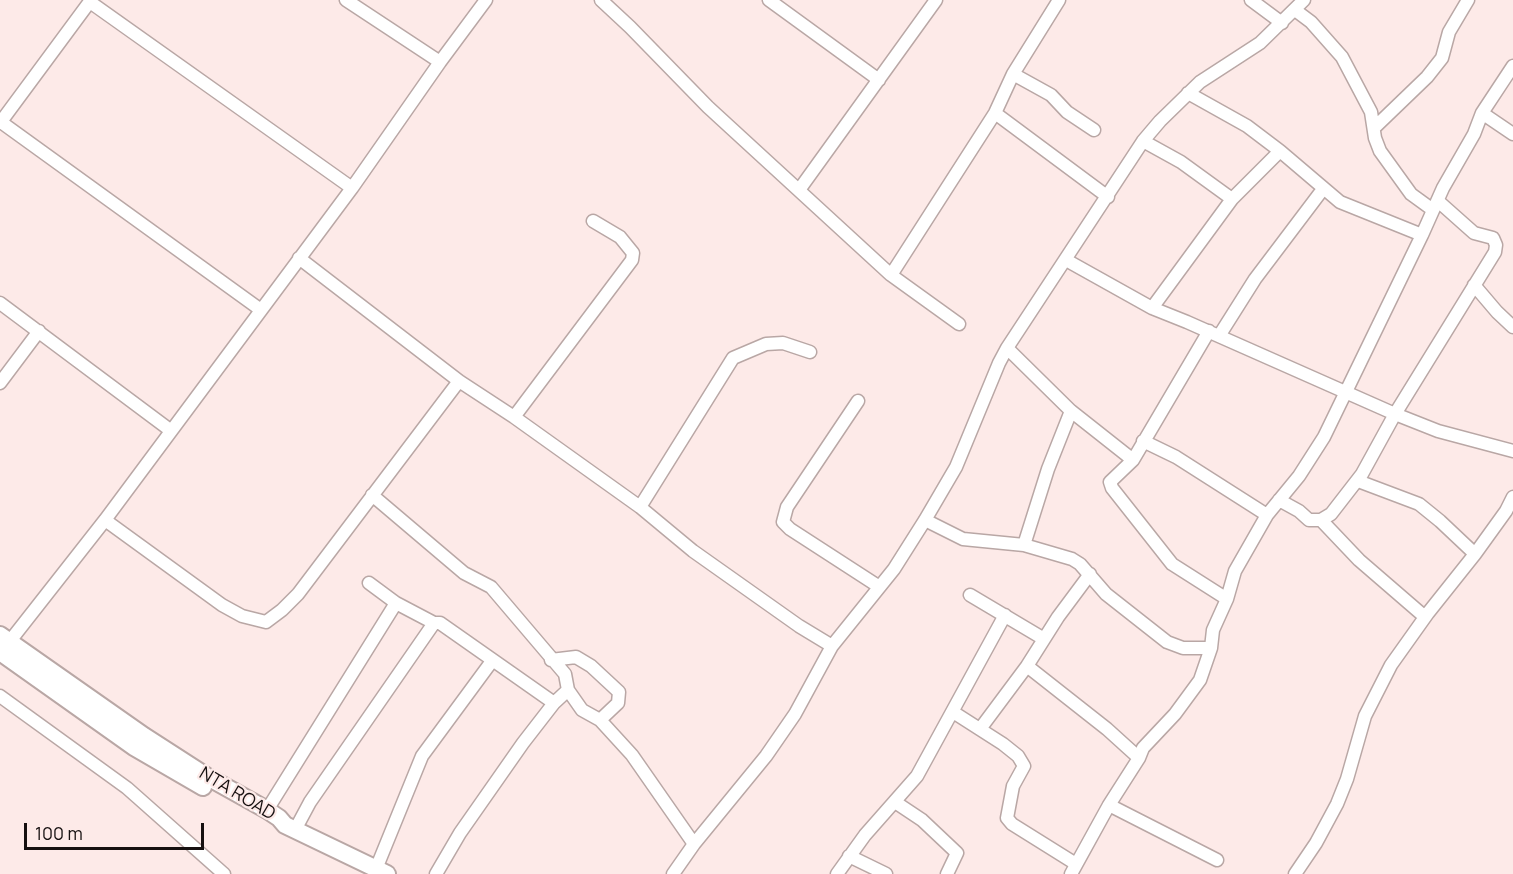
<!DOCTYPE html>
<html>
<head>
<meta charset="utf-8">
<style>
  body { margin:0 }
  #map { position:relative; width:1513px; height:874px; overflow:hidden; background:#fdeae8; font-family:Manrope,sans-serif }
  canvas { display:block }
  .scale { position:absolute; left:24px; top:823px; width:180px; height:27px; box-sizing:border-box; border:3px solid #161010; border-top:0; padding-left:8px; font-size:18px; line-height:21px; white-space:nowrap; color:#161010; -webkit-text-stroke:4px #fdeae8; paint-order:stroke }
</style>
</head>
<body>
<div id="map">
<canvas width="1513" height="874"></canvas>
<div class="scale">100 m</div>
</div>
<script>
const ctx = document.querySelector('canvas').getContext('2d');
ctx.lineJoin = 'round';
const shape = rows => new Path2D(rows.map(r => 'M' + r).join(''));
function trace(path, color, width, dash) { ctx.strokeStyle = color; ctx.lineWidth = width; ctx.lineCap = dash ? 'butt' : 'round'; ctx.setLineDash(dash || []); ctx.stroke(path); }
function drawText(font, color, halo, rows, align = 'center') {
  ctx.font = font + ' Manrope,sans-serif'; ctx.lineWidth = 4.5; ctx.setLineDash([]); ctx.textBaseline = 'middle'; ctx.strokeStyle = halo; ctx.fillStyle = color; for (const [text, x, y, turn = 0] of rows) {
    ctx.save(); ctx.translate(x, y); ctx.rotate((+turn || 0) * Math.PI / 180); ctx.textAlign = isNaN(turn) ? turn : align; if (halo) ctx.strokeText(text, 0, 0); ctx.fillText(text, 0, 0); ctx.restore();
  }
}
const street = shape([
  [346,0,440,62],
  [601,0,630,27,708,107,891,275,959,324],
  [769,0,879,80],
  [1251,0,1282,23],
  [90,2,352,188],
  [1295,10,1311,22,1342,57,1371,112,1375,138,1380,151,1411,194,1433,210],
  [1013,74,1051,95,1067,112,1094,130],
  [1188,93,1247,126,1280,151,1340,202,1422,235],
  [995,113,1108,197],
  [1482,113,1513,134],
  [1,122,261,310],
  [0,123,91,0],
  [1374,128,1427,77,1442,58,1449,32,1468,0],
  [1143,141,1181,162,1232,199],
  [799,190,936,0],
  [299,258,459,381,514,417,640,507,693,551,799,626,832,646],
  [1066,260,1152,308,1187,322,1395,414,1495,252,1496,245,1493,238,1474,233,1438,201],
  [891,275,995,113,1013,74,1059,0],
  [1474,285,1497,312,1513,327],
  [0,303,170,430],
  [1152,308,1232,199,1280,151],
  [1209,331,1133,460,1110,482,1112,488,1172,564,1227,599],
  [1219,336,1255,279,1323,189],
  [1007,348,1071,411,1133,460],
  [0,383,39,331],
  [858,401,787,507,783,522,790,529,878,586],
  [514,417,632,260,633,253,620,237,593,221],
  [1143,441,1176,457,1267,515],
  [1358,481,1419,504,1440,521,1475,554],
  [372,495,464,573,491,587,565,674,568,690,582,710,600,720,632,755,694,844],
  [1279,500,1299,511,1309,520,1321,520,1331,514,1362,474,1395,414,1438,431,1513,451],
  [640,507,733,358,766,344,783,343,810,352],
  [105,520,222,605,242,616,266,622,282,610,298,594,459,381],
  [925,520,963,539,1024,545,1072,559,1080,564,1106,594,1167,642,1183,648,1211,648],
  [1321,520,1359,560,1425,617],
  [1024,545,1048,469,1071,411],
  [369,583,396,603,434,623,440,623,554,703],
  [970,595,1044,639],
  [10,641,105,520,352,188,440,62,486,0],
  [551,660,576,657,591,666,619,692,618,703,600,720],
  [1027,666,1107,729,1139,758],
  [0,696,127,788,224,874],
  [953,712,1003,744,1018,756,1024,766,1013,786,1007,818,1012,824,1076,864],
  [980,729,1027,666,1058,617,1090,574],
  [895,802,922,820,957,853,947,874],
  [1109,805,1217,860],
  [267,810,396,603],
  [295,830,310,802,434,623],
  [849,856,886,874],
  [376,869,422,756,492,661],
  [436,874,460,833,523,743,554,703,568,690],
  [673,874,694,844,766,756,795,714,832,646,894,569,925,520,956,467,999,363,1007,348,1143,141,1160,121,1200,82,1260,43,1304,0],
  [837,874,865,835,917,776,1005,615],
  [1071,874,1109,805,1139,758,1143,748,1175,714,1200,680,1211,648,1213,630,1227,599,1235,571,1267,515,1299,476,1324,437,1422,235,1443,188,1474,134,1482,113,1513,66],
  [1295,874,1316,843,1337,804,1347,779,1365,716,1391,665,1428,613,1475,554,1506,511,1513,497]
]);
const secondary = shape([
  [0,635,144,736,206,776,267,810,279,818,285,825,387,874],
  [0,652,134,747,203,787]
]);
const streetNames = [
  ["NTA ROAD",237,794,31]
];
trace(street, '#b9a7a5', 15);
trace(secondary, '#b9a7a5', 20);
trace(street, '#fff', 12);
trace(secondary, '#fff', 16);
drawText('18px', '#161010', '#fdeae8', streetNames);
</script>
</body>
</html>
